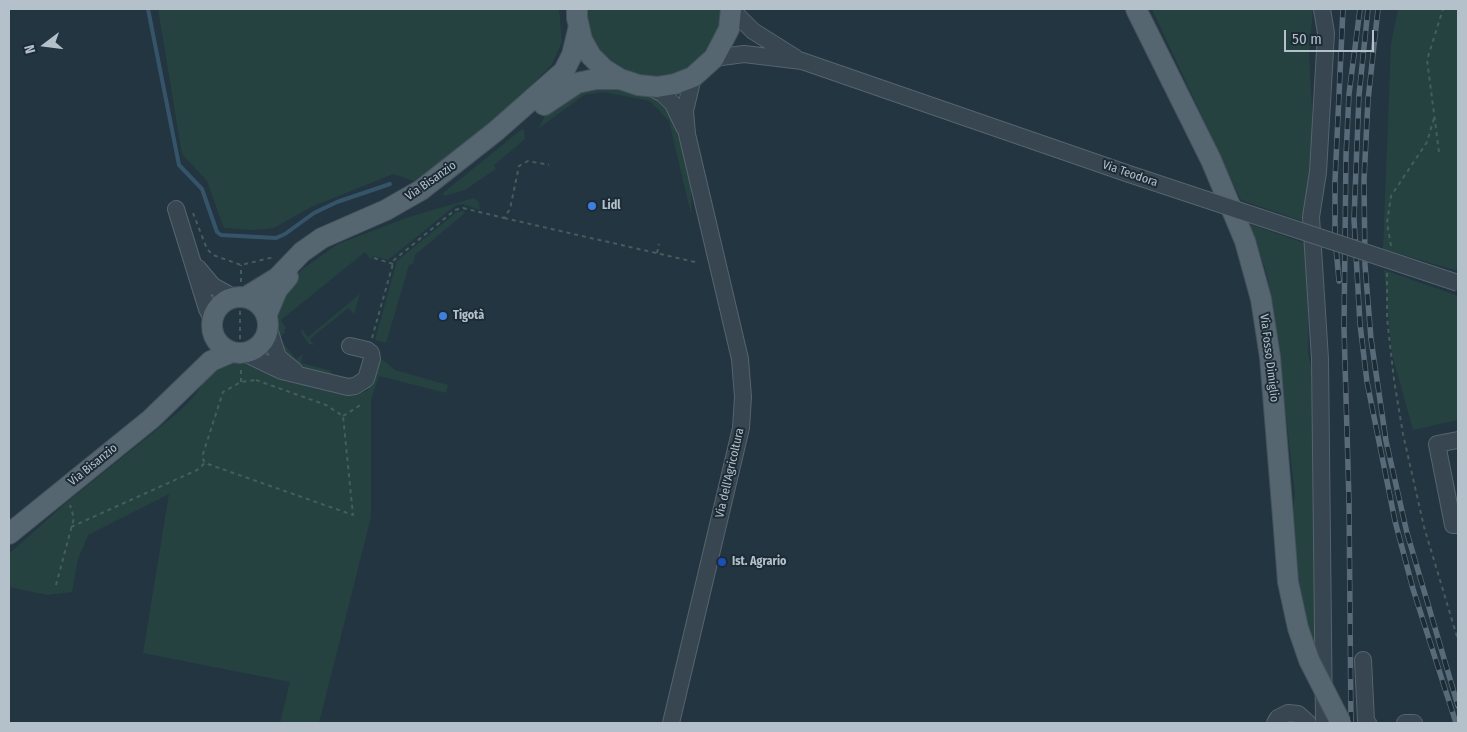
<!DOCTYPE html>
<html>
<head>
<meta charset="utf-8">
<style>
  body { margin:0 }
  #map { position:relative; width:1467px; height:732px; overflow:hidden; background:#233541; font-family:"Fira Sans Condensed",sans-serif }
  canvas { display:block }
  .frame { position:absolute; inset:0; border:10px solid #b4c1cb; pointer-events:none }
  .north { position:absolute; left:20px; top:20px; width:50px; height:50px; -webkit-text-stroke:4px #1c2b36; paint-order:stroke; rotate:255deg; font-size:14px; font-weight:700; line-height:20px; text-align:center; color:#b4c1cb }
  .north::after { content:''; display:block; margin:auto; width:18px; height:22px; background:#b4c1cb; clip-path:polygon(50% 0,100% 100%,50% 72%,0 100%) }
  .scale { position:absolute; left:1284px; top:30px; width:90px; height:22px; box-sizing:border-box; border:2px solid #b4c1cb; border-top:0; padding-left:6px; font-size:15px; line-height:18px; white-space:nowrap; color:#b4c1cb; -webkit-text-stroke:4px #1c2b36; paint-order:stroke }
</style>
</head>
<body>
<div id="map">
<canvas width="1467" height="732"></canvas>
<div class="frame"></div>
<div class="north">N</div>
<div class="scale">50 m</div>
</div>
<script>
const ctx = document.querySelector('canvas').getContext('2d');
ctx.lineJoin = 'round';
function paint(path, color) { ctx.fillStyle = color; ctx.fill(path, 'evenodd'); }
const shape = rows => new Path2D(rows.map(r => 'M' + r).join(''));
function trace(path, color, width, dash) { ctx.strokeStyle = color; ctx.lineWidth = width; ctx.lineCap = dash ? 'butt' : 'round'; ctx.setLineDash(dash || []); ctx.stroke(path); }
function drawText(font, color, halo, rows, align = 'center') {
  ctx.font = font + ' "Fira Sans Condensed",sans-serif'; ctx.lineWidth = 4; ctx.setLineDash([]); ctx.textBaseline = 'middle'; ctx.strokeStyle = halo; ctx.fillStyle = color; for (const [text, x, y, turn = 0] of rows) {
    ctx.save(); ctx.translate(x, y); ctx.rotate((+turn || 0) * Math.PI / 180); ctx.textAlign = isNaN(turn) ? turn : align; if (halo) ctx.strokeText(text, 0, 0); ctx.fillText(text, 0, 0); ctx.restore();
  }
}
const green = shape([
  [158,9,559,9,562,42,552,64,530,87,475,138,414,181,393,174,311,207,274,228,255,230,224,228,207,181,182,154],
  [587,9,720,9,721,16,716,37,704,56,686,70,666,77,643,77,622,70,605,57,592,38,587,16],
  [1152,9,1313,9,1309,54,1313,130,1305,222,1241,200],
  [1398,9,1458,9,1458,271,1383,249,1391,44],
  [600,85,650,94,664,102,679,131,691,186,691,214,669,121,650,101,603,92,584,95,538,129,549,108,555,102],
  [522,129,524,130,525,139,494,165,496,169,465,190,444,196,443,193],
  [474,198,479,202,480,210,462,204,456,205,388,260,373,256,371,260,365,252,281,320,286,328,284,330,286,332,279,338,296,359,303,354,301,363,332,371,331,375,300,367,287,358,277,337,276,306,291,280,304,268,338,244,409,217],
  [462,211,466,212,415,255,413,264,409,265,386,343,375,340,397,261,457,212],
  [1249,224,1304,243,1309,304,1308,353,1313,375,1319,649,1313,647,1302,613,1296,573,1292,516,1295,494,1273,304,1266,271],
  [1384,270,1458,296,1458,420,1413,430,1392,354],
  [360,294,354,314,348,308,310,339,314,345,309,344,301,333,302,329,308,337],
  [383,360,395,370,448,385,446,393,379,376,371,400,371,517,319,723,280,723,290,682,143,653,169,494,88,535,78,559,72,592,47,595,9,587,9,554,66,503,181,410,196,394,211,371,231,363,241,363,271,375,354,396,368,390,379,362]
]);
const stream = shape([
  [148,9,179,165,202,189,217,232,221,235,276,238,285,234,314,213,337,202,390,184]
]);
const path = shape([
  [1439,152,1427,60,1443,9],
  [193,213,207,249,213,255,241,265,274,257],
  [504,218,695,262],
  [1391,246,1387,223,1391,196,1427,142,1434,118],
  [657,253,659,244],
  [374,258,393,264],
  [1387,273,1387,318,1394,380,1403,434,1424,527,1458,640],
  [241,282,241,265],
  [372,338,394,260,455,210,463,208,504,218,510,209,519,166,528,161,549,165],
  [240,339,240,311],
  [256,380,326,405,343,416,353,515,205,463,202,457,223,392,241,382,256,380],
  [241,382,241,367],
  [343,416,359,406,358,401],
  [71,527,197,470,205,463],
  [56,585,74,518,70,505]
]);
const minor = shape([
  [735,9,737,15,753,31,796,58],
  [1322,9,1326,33,1318,172,1311,217,1320,359,1324,723],
  [714,58,744,54,802,61,1129,174],
  [650,87,663,94,673,104,684,127],
  [176,209,207,309,212,319],
  [198,268,213,286,233,297],
  [269,329,278,357,295,371],
  [244,353,282,371,348,387,355,386,366,379,372,359,371,353,367,350,350,346],
  [1458,440,1437,444,1453,525,1458,525],
  [1363,660,1366,721,1368,723],
  [671,723,741,428,743,397,740,359,687,134,685,111,693,77],
  [1275,723,1278,718,1288,713,1298,714,1308,723],
  [1405,723,1414,723]
]);
const major = shape([
  [577,9,577,18,582,40,591,56,604,69,620,79,638,85,657,87,675,84,693,77,714,58,729,29,731,9],
  [1136,9,1211,160,1245,241,1261,299,1270,357,1283,517],
  [544,105,577,83,596,79,620,79],
  '212 325a28 28 0 1 1 56 0a28 28 0 1 1-56 0Z',
  [246,297,277,278,302,252,322,238,386,210,421,190,496,131,564,71,572,55,579,26],
  [267,314,277,290,288,277],
  [9,534,151,419,211,361,232,352]
]);
const rail = shape([
  [1368,9,1359,95,1354,219,1360,324,1367,382,1395,521,1413,589,1456,723],
  [1378,9,1368,100,1364,180,1365,265,1371,339,1386,441,1407,533,1458,706],
  [1339,281,1335,237,1335,181,1343,9],
  [1351,723,1349,501,1344,328,1346,156,1349,94,1360,9]
]);
const minorBridge = shape([
  [1129,174,1458,283]
]);
const majorBridge = shape([
  [1283,517,1288,582,1298,628,1309,660,1341,723]
]);
const markers = [
  [592,206,5,"#3f7fe0"],
  [443,316,5,"#3f7fe0"],
  [722,562,5,"#1a4fb4"]
];
const streetNames = [
  ["Via Teodora",1130,174,19],
  ["Via Bisanzio",431,181,-35],
  ["Via Fosso Dimiglio",1269,358,83],
  ["Via Bisanzio",93,465,-39],
  ["Via dell'Agricoltura",730,473,-77]
];
const poiNames = [
  ["Lidl",602,206],
  ["Tigotà",453,316],
  ["Ist. Agrario",732,562]
];
paint(green, '#254241');
trace(stream, '#365469', 4);
trace(minor, '#56646e', 18);
trace(major, '#44525d', 22);
trace(path, '#445e5c', 2, [4, 4]);
trace(minor, '#384651', 16);
trace(major, '#566671', 20);
trace(rail, '#596b78', 5.5);
trace(rail, '#1c2b36', 4, [11]);
trace(minorBridge, '#56646e', 18, []);
trace(majorBridge, '#44525d', 22, []);
trace(minorBridge, '#384651', 16);
trace(majorBridge, '#566671', 20);
for (const [x, y, r, color] of markers) { const dot = new Path2D(); dot.arc(x, y, r, 0, 2 * Math.PI); ctx.fillStyle = color; ctx.fill(dot); trace(dot, '#1c2b36', 2); }
drawText('12px', '#b4c1cb', '#1c2b36', streetNames);
drawText('bold 12px', '#b4c1cb', '#1c2b36', poiNames, 'left');
</script>
</body>
</html>
